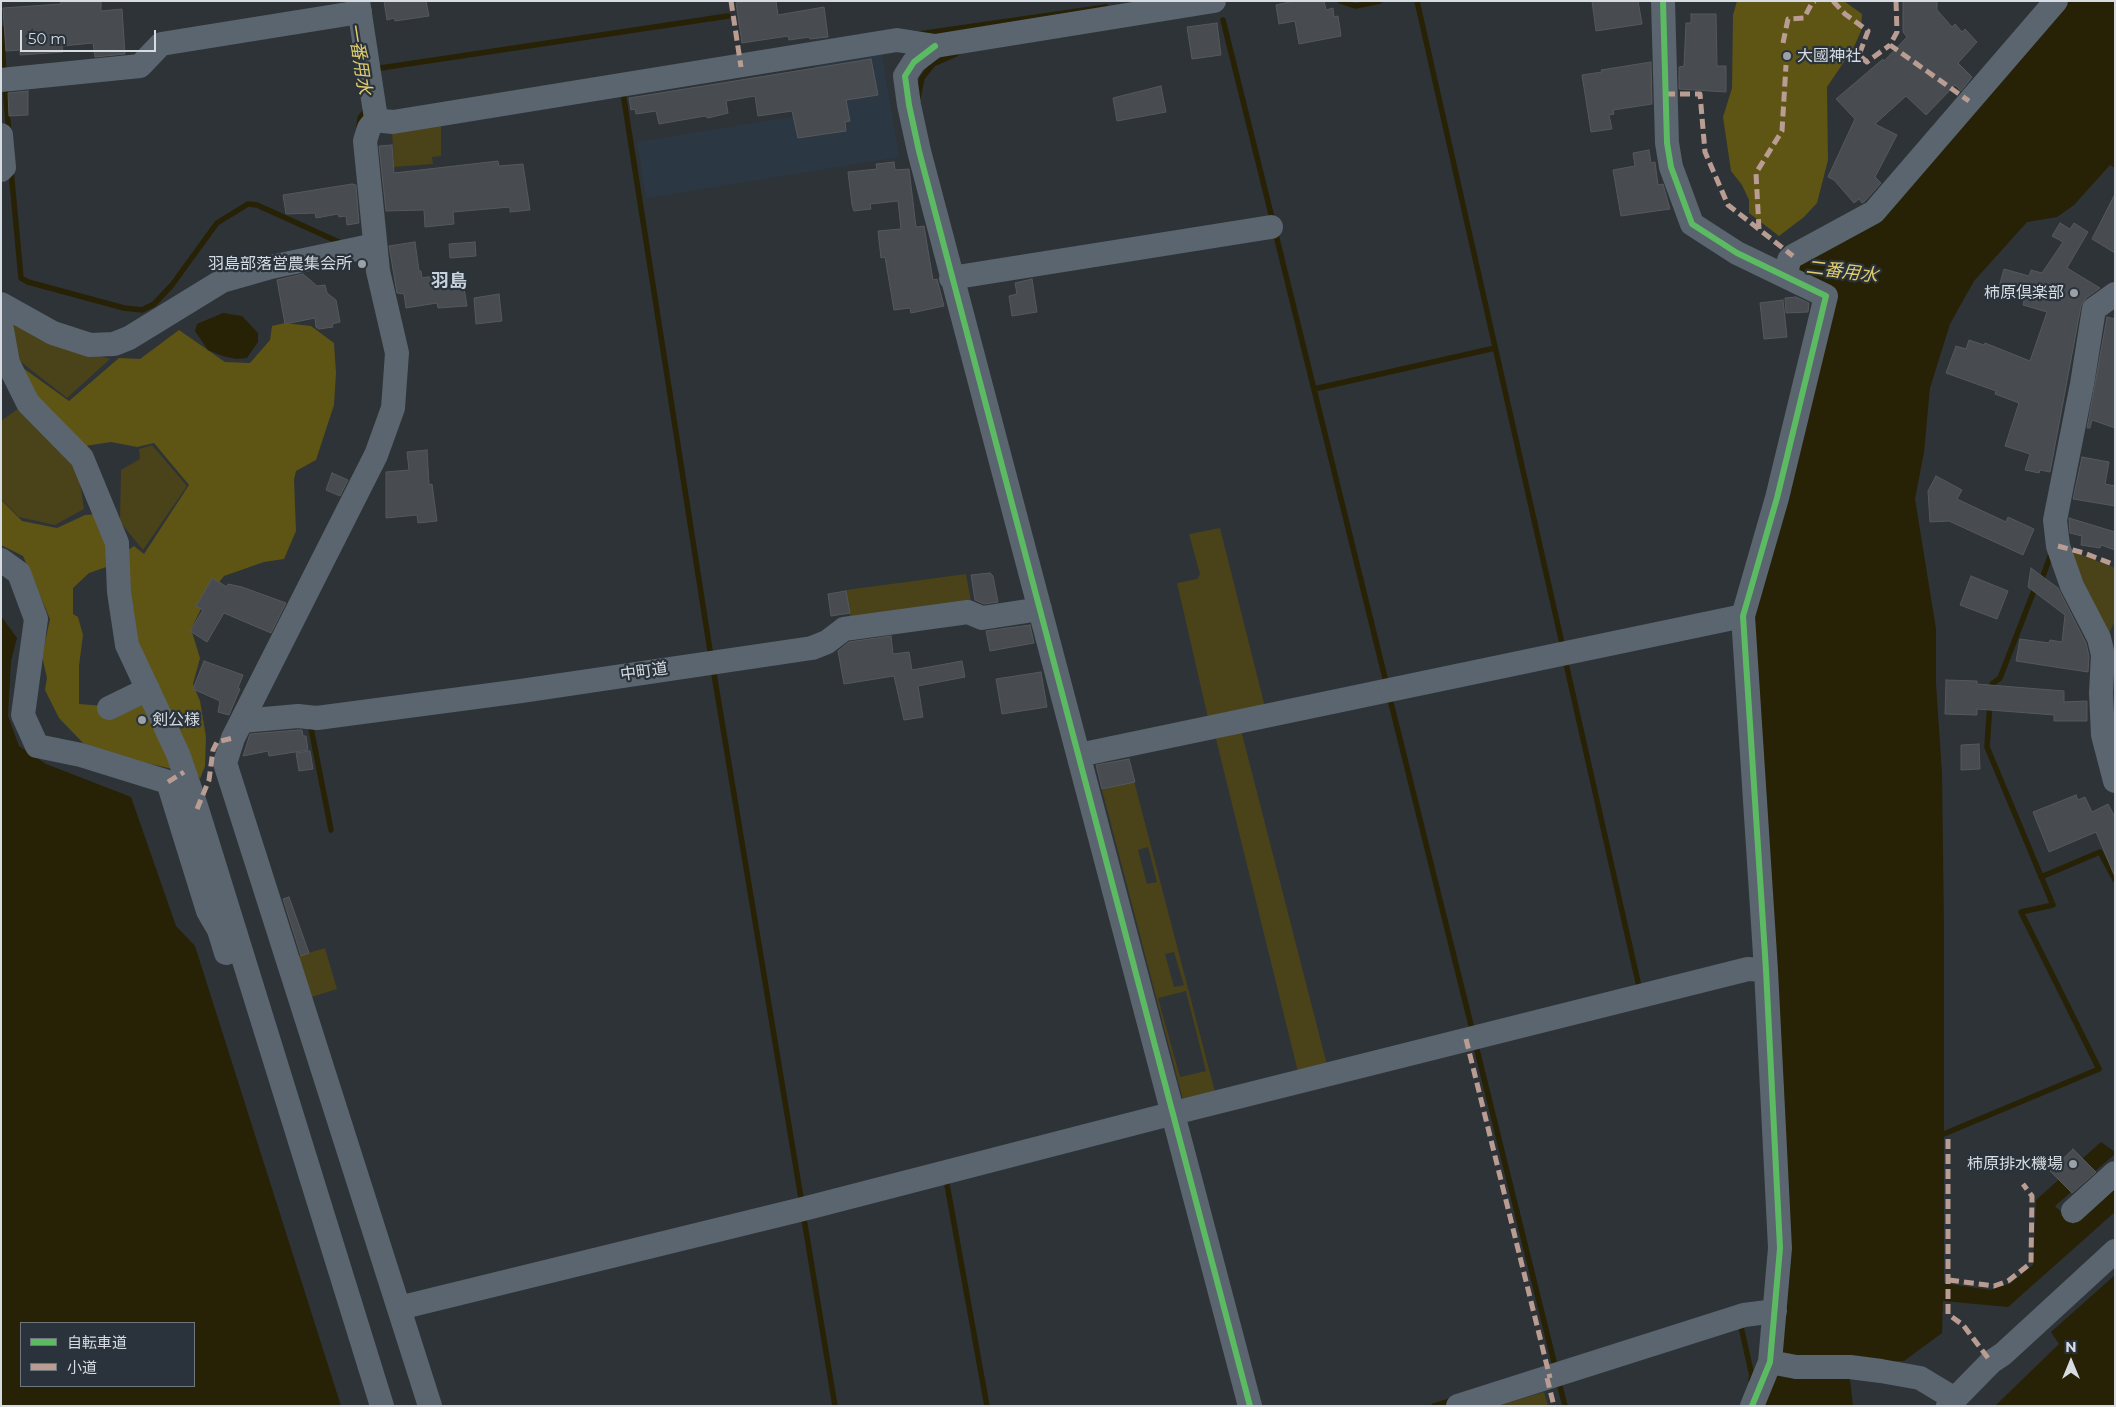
<!DOCTYPE html>
<html>
<head>
<meta charset="utf-8">
<style>
  body { margin:0 }
  #map { position:relative; width:2116px; height:1407px; overflow:hidden; background:#2e3337; font-family:Montserrat,"Noto Sans JP",sans-serif }
  canvas { display:block }
  .frame { position:absolute; inset:0; border:2px solid #d6dce1; pointer-events:none }
  .legend { position:absolute; left:20px; top:1322px; width:175px; height:65px; box-sizing:border-box; background:#2a333b; border:1px solid #6f777d; margin:0; padding:6px 9px; list-style:none; font-size:15px; color:#d6dce1 }
  .legend li { display:flex; align-items:center; gap:10px; height:25px }
  .legend b { width:25px; border:1px solid #6f777d }
  .north { position:absolute; left:2046px; top:1337px; width:50px; height:50px; -webkit-text-stroke:4px #2a333b; paint-order:stroke; rotate:0deg; font-size:14px; font-weight:700; line-height:20px; text-align:center; color:#d6dce1 }
  .north::after { content:''; display:block; margin:auto; width:18px; height:22px; background:#d6dce1; clip-path:polygon(50% 0,100% 100%,50% 72%,0 100%) }
  .scale { position:absolute; left:20px; top:30px; width:136px; height:22px; box-sizing:border-box; border:2px solid #d6dce1; border-top:0; padding-left:6px; font-size:15px; line-height:18px; white-space:nowrap; color:#d6dce1; -webkit-text-stroke:4px #2a333b; paint-order:stroke }
</style>
</head>
<body>
<div id="map">
<canvas width="2116" height="1407"></canvas>
<div class="frame"></div>
<ul class="legend">
<li><b style="height:6px;background:#5cba63"></b>自転車道</li>
<li><b style="height:6px;background:#b99d93"></b>小道</li>
</ul>
<div class="north">N</div>
<div class="scale">50 m</div>
</div>
<script>
const ctx = document.querySelector('canvas').getContext('2d');
ctx.lineJoin = 'round';
function paint(path, color) { ctx.fillStyle = color; ctx.fill(path, 'evenodd'); }
const shape = rows => new Path2D(rows.map(r => 'M' + r).join(''));
function trace(path, color, width, dash) { ctx.strokeStyle = color; ctx.lineWidth = width; ctx.lineCap = dash ? 'butt' : 'round'; ctx.setLineDash(dash || []); ctx.stroke(path); }
function drawText(font, color, halo, rows, align = 'center') {
  ctx.font = font + ' Montserrat,"Noto Sans JP",sans-serif'; ctx.lineWidth = 4.5; ctx.setLineDash([]); ctx.textBaseline = 'middle'; ctx.strokeStyle = halo; ctx.fillStyle = color; for (const [text, x, y, turn = 0] of rows) {
    ctx.save(); ctx.translate(x, y); ctx.rotate((+turn || 0) * Math.PI / 180); ctx.textAlign = isNaN(turn) ? turn : align; if (halo) ctx.strokeText(text, 0, 0); ctx.fillText(text, 0, 0); ctx.restore();
  }
}
const built = shape([
  [881,50,899,157,646,198,637,142,821,112,813,61]
]);
const green = shape([
  [441,123,441,156,432,157,433,164,394,167,392,131],
  [13,320,66,347,110,359,67,398,16,358],
  [23,405,77,463,84,509,55,525,19,517,1,499,1,421],
  [152,445,187,486,143,550,120,522,121,470,140,459,139,449],
  [1220,528,1265,707,1208,718,1177,583,1197,579,1200,574,1189,534],
  [2064,550,2085,556,2115,568,2115,621,2109,633],
  [966,574,972,607,851,623,846,590],
  [1241,730,1327,1065,1298,1072,1215,735],
  [1134,781,1215,1092,1183,1100,1102,790],
  [1148,847,1157,882,1147,884,1138,850],
  [1174,952,1184,985,1174,987,1165,954],
  [1186,991,1206,1071,1180,1077,1158,998],
  [325,948,337,989,305,999,292,958],
  [1544,1392,1548,1406,1497,1406]
]);
const forest = shape([
  [1737,1,1844,1,1862,14,1861,31,1854,47,1827,87,1828,160,1817,203,1804,217,1779,236,1749,213,1749,200,1742,185,1731,171,1723,117,1732,88,1733,15],
  [285,323,311,326,334,343,336,373,334,405,316,460,296,471,294,480,296,531,284,559,264,562,224,576,205,601,191,629,200,658,193,684,200,701,206,737,205,766,200,779,183,752,140,660,121,555,134,546,144,554,189,485,154,443,137,447,111,442,85,446,32,399,23,368,69,401,119,358,140,359,179,330,225,362,250,363,270,340,272,326],
  [1,500,22,521,57,528,85,515,99,514,112,565,89,573,73,588,73,614,78,617,83,635,79,666,79,704,104,706,126,694,137,678,177,770,116,756,83,743,59,718,45,690,47,678,42,656,50,619,23,556,1,545]
]);
const water = shape([
  [2067,1,2115,1,2115,168,2110,165,2074,205,2057,217,2027,222,1974,281,1950,324,1930,388,1924,452,1915,499,1936,629,1936,684,1942,773,1944,928,1944,1283,1990,1290,2011,1283,2033,1265,2036,1200,2101,1142,2115,1152,2115,1154,2055,1206,2073,1224,2115,1186,2115,1212,2008,1307,1943,1301,1942,1333,1904,1361,1848,1362,1853,1406,1759,1406,1779,1354,1753,624,1833,293,1798,273,1800,261,1885,212],
  [223,313,242,316,258,333,258,342,247,358,236,359,223,356,208,350,195,331,197,324],
  [1,616,17,638,11,661,8,716,19,746,46,764,131,797,176,926,195,946,341,1406,1,1406],
  [21,1323,194,1323,194,1386,21,1386],
  [2115,1275,2115,1406,1995,1406,2059,1344,2051,1332]
]);
const stream = shape([
  [1340,1,1355,6,1380,1],
  [1417,1,1563,648],
  [1223,20,1273,222],
  [1,28,4,74],
  [919,34,1106,7],
  [374,69,728,16],
  [5,85,9,134],
  [620,94,623,93,711,657],
  [918,98,922,78,933,64,956,54],
  [359,126,360,118,366,110],
  [11,170,21,278,28,282,124,308,142,310,154,304,172,285,217,223,248,204,257,205,341,243],
  [1275,231,1387,686],
  [1314,389,1495,348],
  [1565,659,1640,991],
  [713,668,802,1204],
  [1991,692,1992,684,2000,678,2033,593,2042,579,2052,551],
  [1389,695,1473,1033],
  [310,723,331,830],
  [2041,877,2100,852,2115,880],
  [1475,1042,1556,1370],
  [1939,1136,2099,1069,2021,912,2053,905,1987,747,1990,703],
  [946,1179,987,1406],
  [803,1213,835,1406],
  [1740,1322,1752,1376,1751,1380],
  [1558,1379,1565,1406],
  [1434,1406,1454,1400]
]);
const building = shape([
  [61,1,101,1,101,11,122,9,125,54,95,57,93,43,62,46,63,52,20,55,20,50,6,51,3,8,61,4,61,1],
  [384,1,426,1,429,16,395,21,394,18,387,20,384,1],
  [747,1,776,1,778,15,824,7,828,37,810,39,809,37,789,40,788,36,742,43,736,3,747,1],
  [1294,1,1324,1,1326,10,1333,8,1334,17,1338,16,1341,36,1299,44,1295,21,1279,24,1276,5,1294,1],
  [1592,1,1638,1,1642,24,1596,31,1592,1],
  [1903,1,1937,1,1937,10,1952,27,1955,24,1962,32,1965,29,1977,42,1958,63,1972,77,1961,91,1955,85,1926,115,1906,96,1875,124,1897,135,1875,177,1881,183,1865,201,1862,203,1859,199,1854,203,1834,180,1828,177,1855,119,1836,99,1883,59,1884,61,1907,37,1903,32,1903,1],
  [1691,14,1716,14,1717,66,1726,66,1726,92,1679,89,1679,67,1684,66,1686,23,1691,23,1691,14],
  [1217,23,1221,55,1192,59,1187,27,1217,23],
  [871,59,878,95,846,100,850,121,845,122,846,131,798,138,792,111,758,116,755,96,726,101,728,113,708,118,705,116,659,124,656,111,636,114,635,109,631,110,629,98,871,59],
  [1651,62,1652,104,1613,110,1614,114,1609,115,1612,129,1591,132,1582,75,1602,72,1601,70,1651,62],
  [1161,86,1166,112,1117,121,1113,98,1161,86],
  [28,91,28,115,9,116,8,93,28,91],
  [392,145,394,173,498,161,499,166,523,164,530,210,510,212,510,207,453,212,454,224,425,227,424,210,386,211,379,146,392,145],
  [1649,150,1651,163,1655,162,1658,185,1663,184,1670,209,1621,216,1613,170,1635,166,1633,153,1649,150],
  [894,162,895,170,909,169,916,227,924,226,933,280,937,279,944,306,911,313,910,308,894,310,885,257,881,258,878,231,901,229,898,201,870,204,871,209,854,211,852,205,848,172,877,169,876,164,894,162],
  [352,184,356,185,359,223,347,225,346,216,339,217,338,214,316,218,315,213,286,214,283,195,352,184],
  [2115,194,2115,253,2092,239,2115,194],
  [2060,223,2070,229,2074,223,2088,232,2067,268,2100,288,2086,298,2081,306,2050,472,2040,470,2039,473,2025,470,2030,454,2005,446,2019,403,1995,394,1996,391,1946,373,1956,346,1966,349,1969,340,1984,345,1985,343,2030,361,2047,312,2023,305,2024,301,1997,294,2004,269,2029,276,2031,270,2042,273,2063,242,2052,236,2060,223],
  [415,242,419,271,421,271,422,278,461,271,467,306,438,308,437,303,406,308,404,294,397,293,389,246,415,242],
  [475,242,476,256,450,258,449,244,475,242],
  [303,274,317,286,325,285,327,293,336,300,340,322,332,324,333,327,319,329,316,327,315,318,285,324,277,280,303,274],
  [1032,279,1037,312,1012,316,1009,296,1017,294,1015,283,1032,279],
  [499,294,502,321,476,324,474,298,499,294],
  [1796,297,1809,303,1808,312,1786,313,1785,298,1796,297],
  [1783,300,1787,337,1764,339,1760,303,1783,300],
  [2107,317,2115,319,2115,428,2092,420,2090,428,2087,428,2107,317],
  [427,450,429,485,432,484,437,521,418,523,417,515,386,518,386,472,409,470,407,452,427,450],
  [2082,457,2109,462,2105,484,2115,486,2115,506,2073,499,2082,457],
  [332,473,348,480,340,496,326,490,332,473],
  [1936,476,1962,490,1957,499,2006,522,2008,517,2034,529,2023,555,1949,521,1930,522,1928,491,1936,476],
  [2069,518,2115,532,2115,550,2101,545,2100,548,2081,545,2082,536,2070,533,2069,518],
  [2031,568,2058,588,2086,643,2089,656,2088,672,2016,661,2020,639,2049,643,2050,640,2062,642,2065,615,2028,587,2031,568],
  [990,573,993,576,998,602,984,604,975,600,971,575,990,573],
  [1971,576,2008,591,1997,619,1960,605,1971,576],
  [212,578,227,587,228,584,242,587,286,603,271,633,224,613,207,642,190,631,203,610,196,606,212,578],
  [846,591,850,613,831,616,828,594,846,591],
  [1030,625,1034,643,990,651,986,631,1030,625],
  [891,636,893,654,909,652,912,670,962,661,965,677,918,686,923,717,904,720,894,676,844,684,838,651,849,642,891,636],
  [204,661,243,675,238,688,240,689,229,715,218,712,220,701,193,689,204,661],
  [1041,672,1047,707,1002,714,996,679,1041,672],
  [1946,680,1977,681,1977,684,2064,691,2064,702,2087,701,2087,721,2054,721,2054,715,1977,709,1977,715,1945,714,1946,680],
  [298,730,302,730,303,736,306,736,308,750,269,756,268,751,243,756,250,734,298,730],
  [1979,744,1980,769,1961,770,1961,745,1979,744],
  [310,751,313,769,299,771,296,753,310,751],
  [1129,759,1135,782,1102,789,1096,765,1129,759],
  [2076,795,2078,800,2085,797,2092,812,2108,804,2115,817,2115,877,2096,832,2049,852,2033,812,2076,795],
  [289,897,309,953,301,956,283,899,289,897],
  [2073,1149,2096,1172,2072,1193,2050,1171,2073,1149]
]);
const minor = shape([
  [358,1,375,112,377,118,383,121,393,122,897,40,935,46,1214,1],
  [1663,1,1667,143,1671,167,1692,224,1737,253,1826,296,1777,498,1743,616,1766,970,1780,1248,1770,1362,1752,1406],
  [935,46,914,62,905,76,909,105,919,151,1250,1406],
  [1,80,140,66,161,44,360,12],
  [377,118,369,128,365,141,378,271,397,353,393,408,376,455,233,738,225,763,430,1406],
  [1,135,4,167,1,170],
  [1786,275,1789,260,1793,256,1874,212,2056,1],
  [951,278,1271,227],
  [2115,294,2094,309,2082,384,2055,520,2058,546,2072,586,2099,638,2103,655,2101,693,2103,735,2115,781],
  [1,304,53,333,90,345,114,344,129,338,222,281,271,267,375,245],
  [1,324,8,363,28,403,82,458,117,543,119,592,127,645,178,754,197,809,382,1406],
  [1,560,19,573,36,619,23,715,37,746,81,755,168,782,208,911,219,930,226,953],
  [109,708,148,689],
  [242,721,298,716,317,718,521,691,812,648,827,642,844,629,968,612,982,618,1040,609],
  [1079,755,1743,616],
  [2073,1211,2115,1173],
  [399,1308,807,1208,1186,1110,1748,969,1766,970],
  [1770,1362,1796,1367,1850,1367,1881,1371,1920,1378,1955,1399],
  [1458,1406,1744,1315,1775,1311],
  [1948,1406,1991,1362,2003,1354,2115,1251]
]);
const quiet = shape([
  [731,1,741,67],
  [1833,1,1845,14,1868,31,1859,55,1867,62,1890,45],
  [1896,1,1897,32,1890,45,1969,101],
  [1783,43,1788,19,1804,18,1812,3,1815,1],
  [1665,94,1700,94,1705,152,1728,205,1793,256],
  [1759,229,1756,173,1782,131,1786,65],
  [2058,546,2084,553,2115,565],
  [168,782,184,772],
  [197,809,209,780,213,750,217,742,233,738],
  [1466,1039,1550,1378],
  [1948,1139,1948,1314,1963,1325,1991,1362],
  [1949,1280,1994,1286,2008,1281,2031,1263,2032,1196,2023,1184],
  [1547,1378,1554,1406]
]);
const cycleway = shape([
  [1663,1,1667,143,1671,167,1692,224,1737,253,1826,296,1777,498,1743,616,1766,970,1780,1248,1770,1362,1752,1406],
  [935,46,914,62,905,76,909,105,919,151,1250,1406]
]);
const markers = [
  [1787,56,5,"#9ba1a6"],
  [362,264,5,"#9ba1a6"],
  [2074,293,5,"#9ba1a6"],
  [142,720,5,"#9ba1a6"],
  [2073,1164,5,"#9ba1a6"]
];
const poiNames = [
  ["大國神社",1797,56,"left"],
  ["羽島部落営農集会所",352,264],
  ["柿原倶楽部",2064,293],
  ["剣公様",152,720,"left"],
  ["柿原排水機場",2063,1164]
];
const streetNames = [
  ["中町道",644,672,-8]
];
const waterNames = [
  ["一番用水",359,59,81],
  ["二番用水",1842,272,7]
];
const neighbourhoodNames = [
  ["羽島",449,282]
];
paint(built, '#2b3844');
paint(green, '#4a4219');
paint(forest, '#5e5414');
paint(water, '#272105');
trace(stream, '#272105', 5.5);
paint(building, '#484c50');
trace(building, '#55595c', 1);
trace(minor, '#5a656f', 24);
trace(quiet, '#b99d93', 5, [10, 5]);
trace(cycleway, '#5cba63', 6);
for (const [x, y, r, color] of markers) { const dot = new Path2D(); dot.arc(x, y, r, 0, 2 * Math.PI); ctx.fillStyle = color; ctx.fill(dot); trace(dot, '#2a333b', 2); }
drawText('16px', '#d6dce1', '#2a333b', poiNames, 'right');
drawText('16px', '#d6dce1', '#2a333b', streetNames);
drawText('italic 18px', '#e0cc6b', '#2a333b', waterNames);
drawText('bold 18px', '#c7d2dc', '#2a333b', neighbourhoodNames);
</script>
</body>
</html>
